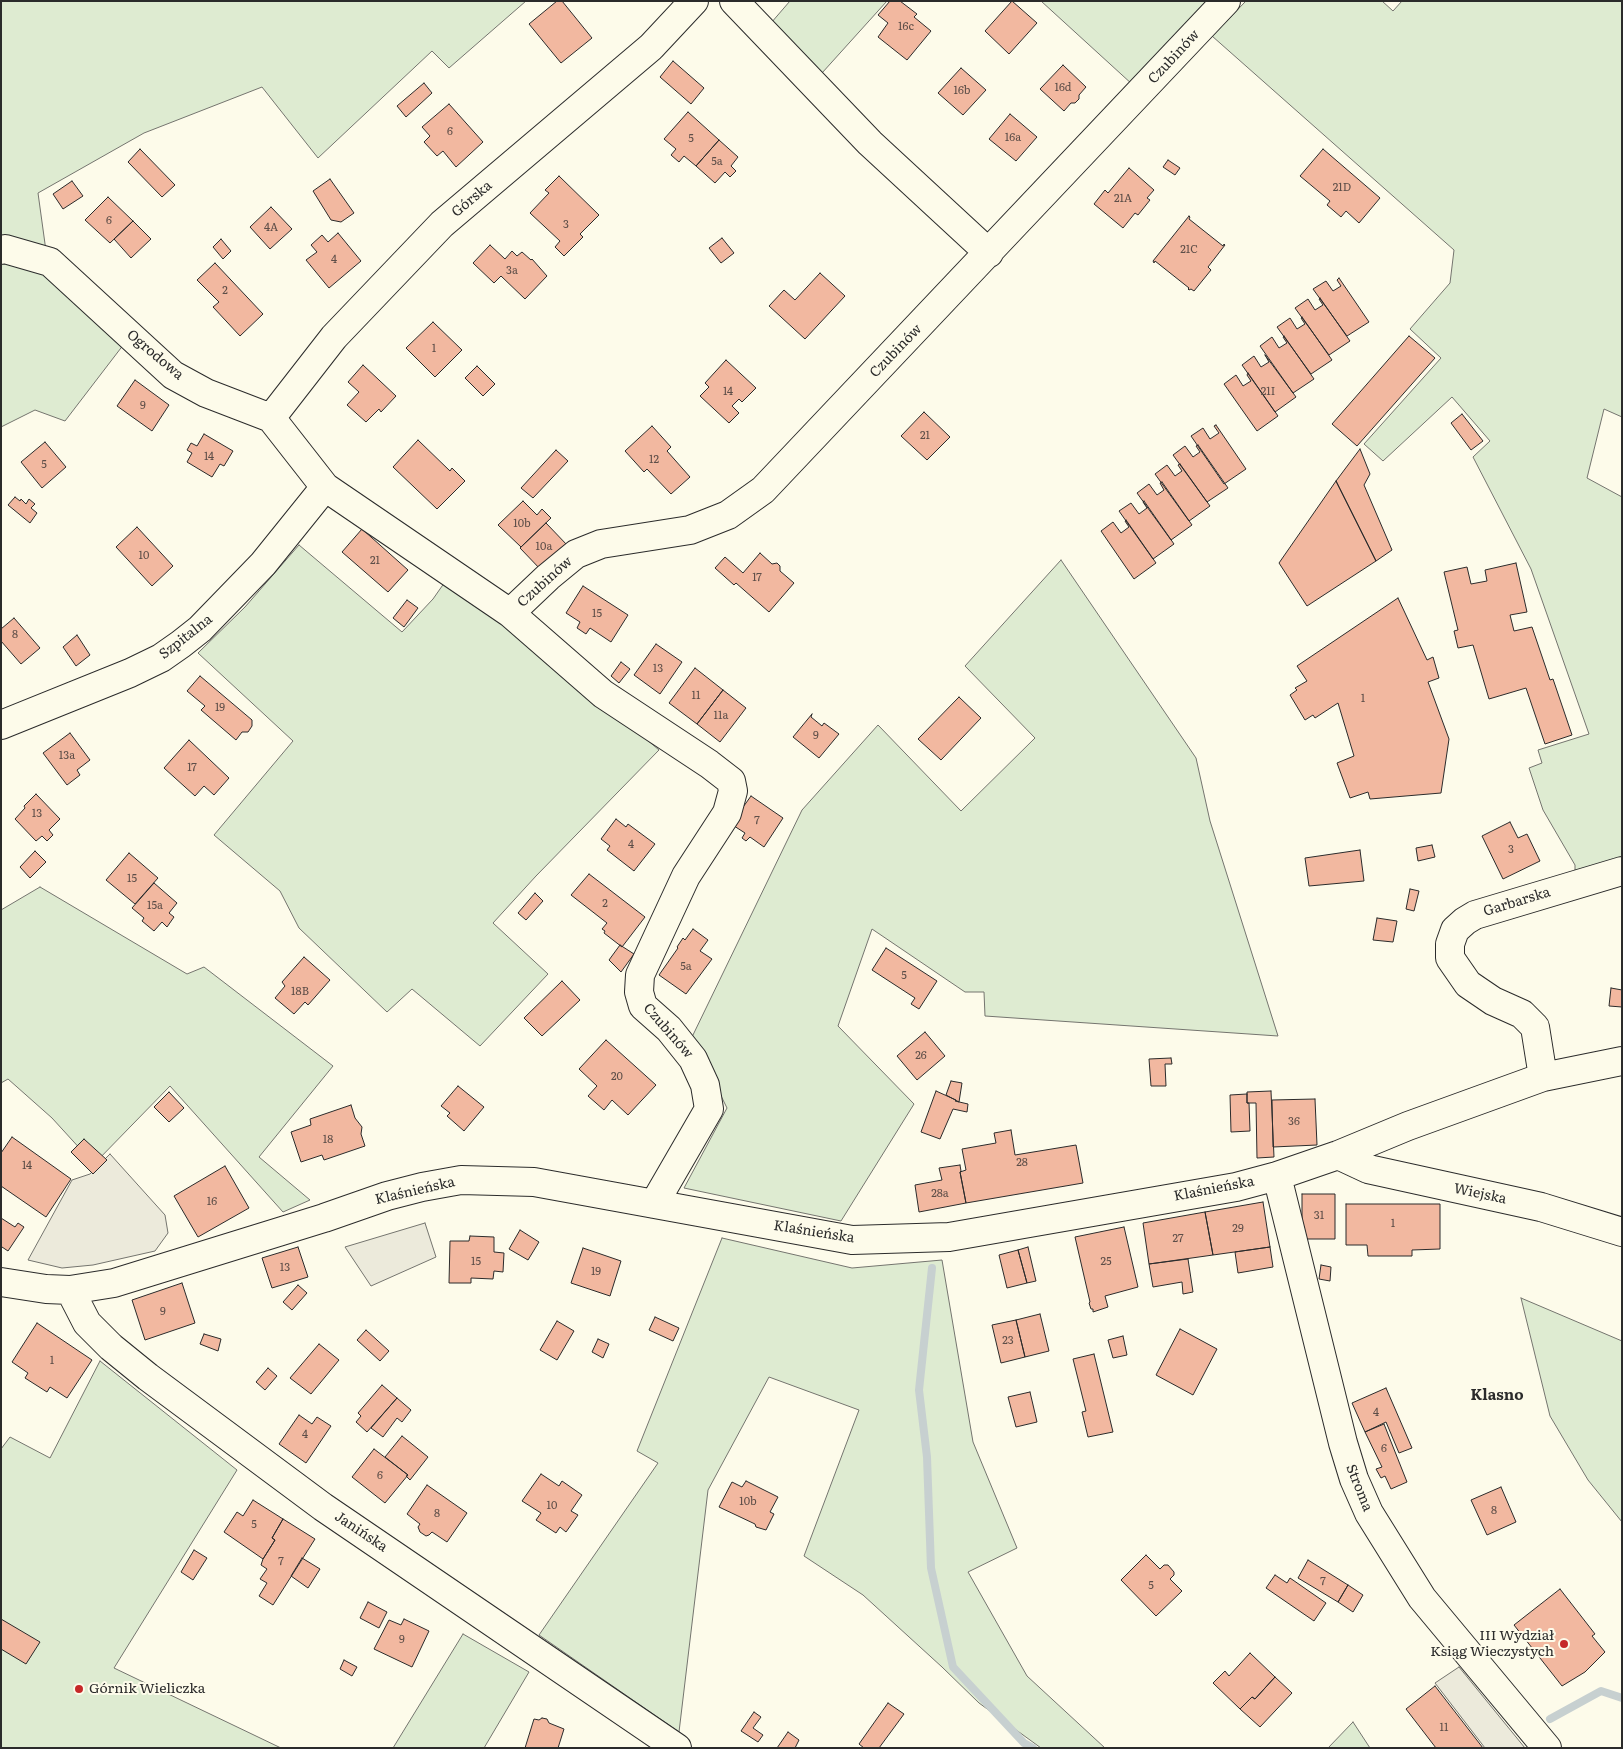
<!DOCTYPE html>
<html>
<head>
<meta charset="utf-8">
<style>
  body { margin:0 }
  #map { position:relative; width:1623px; height:1749px; overflow:hidden; background:#fdfbea; font-family:Literata,serif }
  canvas { display:block }
  .frame { position:absolute; inset:0; border:2px solid #2b2b2b; pointer-events:none }
</style>
</head>
<body>
<div id="map">
<canvas width="1623" height="1749"></canvas>
<div class="frame"></div>
</div>
<script>
const ctx = document.querySelector('canvas').getContext('2d');
ctx.lineJoin = 'round';
function paint(path, color) { ctx.fillStyle = color; ctx.fill(path, 'evenodd'); }
const shape = rows => new Path2D(rows.map(r => 'M' + r).join(''));
function trace(path, color, width, dash) { ctx.strokeStyle = color; ctx.lineWidth = width; ctx.lineCap = dash ? 'butt' : 'round'; ctx.setLineDash(dash || []); ctx.stroke(path); }
function drawText(font, color, halo, rows, align = 'center') {
  ctx.font = font + ' Literata,serif'; ctx.lineWidth = 4; ctx.setLineDash([]); ctx.textBaseline = 'middle'; ctx.strokeStyle = halo; ctx.fillStyle = color; for (const [text, x, y, turn = 0] of rows) {
    ctx.save(); ctx.translate(x, y); ctx.rotate((+turn || 0) * Math.PI / 180); ctx.textAlign = isNaN(turn) ? turn : align; if (halo) ctx.strokeText(text, 0, 0); ctx.fillText(text, 0, 0); ctx.restore();
  }
}
const green = shape([
  [1,1,526,1,449,68,432,51,318,158,262,87,144,133,38,193,46,251,1,240,1,1],
  [790,1,887,1,822,73,771,23,790,1],
  [1041,1,1212,1,1133,85,1041,1],
  [1246,1,1382,1,1393,11,1402,1,1622,1,1622,417,1604,409,1587,478,1622,497,1622,862,1575,875,1575,865,1543,810,1529,768,1542,763,1538,750,1589,734,1531,569,1473,457,1490,441,1452,397,1383,461,1364,444,1441,358,1410,329,1450,283,1454,250,1212,36,1246,1],
  [1,258,44,273,124,344,65,421,35,410,1,427,1,258],
  [299,545,402,632,433,599,447,579,499,614,659,750,536,876,493,923,548,974,480,1046,412,989,387,1012,299,928,280,891,214,835,293,741,198,653,245,607,299,545],
  [1061,560,1196,758,1210,821,1278,1036,985,1016,984,992,965,992,872,929,838,1026,914,1104,841,1221,684,1188,727,1108,692,1037,802,810,878,725,961,811,1035,738,965,666,1061,560],
  [40,887,187,974,204,967,333,1066,259,1157,310,1200,283,1212,170,1086,94,1164,52,1118,8,1079,1,1083,1,910,40,887],
  [722,1238,852,1268,942,1260,973,1442,1017,1548,968,1572,1027,1676,1105,1748,1041,1748,979,1703,942,1667,863,1595,804,1556,859,1410,769,1377,708,1490,679,1732,539,1635,658,1463,637,1451,722,1238],
  [1521,1298,1622,1341,1622,1522,1588,1480,1550,1416,1521,1298],
  [100,1361,237,1470,114,1668,281,1748,1,1748,1,1449,10,1437,50,1458,100,1361],
  [463,1634,529,1672,484,1748,393,1748,463,1634],
  [1353,1722,1370,1748,1328,1748,1353,1722]
]);
const parking = shape([
  [110,1154,165,1215,168,1233,155,1251,93,1265,62,1268,28,1260,72,1180,90,1174,110,1154],
  [425,1223,436,1257,371,1286,345,1247,425,1223],
  [1459,1667,1525,1748,1485,1748,1435,1683,1459,1667]
]);
const stream = shape([
  [932,1268,919,1390,927,1457,931,1568,953,1667,1024,1743,1033,1748],
  [1550,1719,1601,1691,1622,1698]
]);
const building = shape([
  [557,1,562,1,592,38,561,63,529,24,557,1],
  [890,1,900,1,917,14,914,17,931,31,907,60,878,37,888,23,878,15,890,1],
  [1012,1,1037,23,1009,54,985,31,1012,1],
  [673,61,704,88,691,104,660,77,673,61],
  [1063,65,1086,87,1079,95,1079,99,1075,103,1071,103,1064,111,1040,89,1063,65],
  [961,68,986,90,963,115,938,93,961,68],
  [424,83,432,93,406,117,397,106,424,83],
  [449,104,483,142,456,167,443,151,437,156,424,142,430,136,422,127,449,104],
  [688,112,719,140,696,166,684,156,679,162,671,155,676,149,664,139,688,112],
  [1010,114,1037,137,1016,161,989,139,1010,114],
  [719,140,738,157,731,166,736,171,730,177,725,172,715,183,696,166,719,140],
  [140,149,175,185,162,197,128,162,140,149],
  [1323,149,1380,198,1359,223,1346,211,1341,217,1327,205,1330,201,1300,176,1323,149],
  [1168,160,1180,168,1175,175,1163,167,1168,160],
  [1129,168,1154,190,1147,198,1150,200,1138,215,1135,213,1123,228,1094,204,1105,190,1108,193,1129,168],
  [559,176,599,215,580,234,583,237,564,256,555,247,560,241,530,213,549,193,545,190,559,176],
  [330,179,354,213,341,222,331,220,313,191,330,179],
  [72,181,83,196,63,209,53,194,72,181],
  [108,197,133,221,110,243,85,220,108,197],
  [271,207,292,229,270,249,250,227,271,207],
  [1189,216,1190,217,1189,219,1223,246,1224,244,1225,245,1208,267,1211,270,1194,291,1191,289,1189,290,1188,289,1189,288,1155,261,1154,263,1153,261,1189,216],
  [133,221,151,239,131,258,114,239,133,221],
  [338,233,361,261,329,288,306,260,317,252,311,245,322,235,328,242,338,233],
  [722,238,734,253,721,263,709,248,722,238],
  [221,239,231,251,223,259,213,247,221,239],
  [490,245,505,259,512,251,517,256,522,252,531,260,532,259,547,276,525,299,501,276,494,283,473,263,490,245],
  [215,263,263,314,240,336,213,307,219,302,197,280,215,263],
  [820,273,845,296,805,339,769,306,784,290,795,300,820,273],
  [1339,278,1369,322,1347,336,1313,289,1326,281,1333,291,1341,286,1337,280,1339,278],
  [1320,298,1350,341,1329,355,1295,308,1308,299,1315,310,1323,305,1319,299,1320,298],
  [1302,317,1332,360,1311,374,1277,327,1290,318,1297,329,1305,324,1301,318,1302,317],
  [433,322,462,350,435,377,406,348,433,322],
  [1284,336,1314,379,1293,393,1260,346,1272,337,1279,348,1287,343,1283,337,1284,336],
  [1409,336,1435,358,1357,446,1332,424,1409,336],
  [1265,355,1296,397,1275,412,1242,365,1254,356,1261,367,1269,362,1265,355],
  [726,360,756,388,742,402,739,399,732,406,739,413,729,423,700,396,709,387,705,383,726,360],
  [363,365,396,396,381,412,379,409,366,422,347,405,359,392,348,382,363,365],
  [477,366,495,384,483,396,465,378,477,366],
  [1248,373,1278,416,1257,431,1224,384,1236,375,1243,386,1251,381,1247,375,1248,373],
  [135,380,169,405,152,431,117,406,135,380],
  [924,412,950,437,927,460,901,436,924,412],
  [1462,414,1483,441,1471,450,1451,423,1462,414],
  [1216,425,1246,469,1224,484,1191,436,1203,428,1210,439,1219,433,1214,426,1216,425],
  [652,426,671,447,667,451,690,477,671,494,647,469,644,472,625,451,652,426],
  [204,434,233,451,224,466,220,464,212,477,187,462,192,453,187,450,191,443,197,446,204,434],
  [418,440,450,471,452,468,465,481,437,509,393,467,418,440],
  [45,442,66,467,42,488,21,462,45,442],
  [1198,445,1228,488,1207,502,1173,455,1185,446,1193,457,1200,452,1196,446,1198,445],
  [1360,449,1370,474,1364,485,1392,550,1376,561,1336,481,1360,449],
  [556,450,568,461,533,498,521,488,556,450],
  [1180,464,1210,506,1189,521,1155,474,1167,465,1175,476,1182,471,1178,465,1180,464],
  [1336,481,1376,561,1307,606,1279,563,1336,481],
  [1162,482,1192,525,1171,540,1137,493,1149,484,1157,495,1164,490,1160,483,1162,482],
  [15,497,20,501,21,499,26,504,29,499,35,504,31,508,37,513,30,523,8,505,15,497],
  [523,501,537,515,542,509,551,518,521,547,498,525,523,501],
  [1144,501,1174,544,1153,559,1119,511,1131,503,1139,514,1147,508,1143,502,1144,501],
  [1126,520,1156,563,1134,579,1101,531,1113,522,1121,533,1129,527,1125,521,1126,520],
  [546,523,568,546,542,571,520,548,546,523],
  [137,527,173,566,152,586,116,547,137,527],
  [362,529,408,570,388,592,342,552,362,529],
  [760,553,772,564,777,563,780,566,780,571,794,583,769,612,736,583,734,585,715,568,725,557,743,573,760,553],
  [1516,563,1527,612,1510,615,1514,631,1532,627,1550,680,1553,679,1572,735,1545,744,1526,688,1489,699,1473,645,1458,648,1454,631,1458,630,1444,572,1467,567,1471,584,1487,581,1485,570,1516,563],
  [583,586,628,615,611,642,590,628,586,634,577,628,580,622,566,613,583,586],
  [1398,598,1427,660,1433,657,1439,678,1428,682,1449,739,1441,793,1370,799,1368,792,1350,798,1337,763,1354,756,1338,703,1315,718,1313,715,1305,720,1290,695,1297,690,1295,688,1307,681,1297,666,1398,598],
  [407,600,418,608,404,627,393,618,407,600],
  [14,618,40,648,21,664,1,641,1,629,14,618],
  [77,635,90,655,76,666,63,647,77,635],
  [656,644,682,662,660,694,634,675,656,644],
  [621,662,630,669,619,683,611,676,621,662],
  [695,668,723,690,697,724,669,703,695,668],
  [200,676,252,720,252,726,248,732,242,732,236,740,201,710,205,706,187,691,200,676],
  [723,690,746,708,720,742,697,724,723,690],
  [959,697,981,718,941,760,918,739,959,697],
  [812,714,811,717,822,726,824,723,839,734,819,758,793,737,812,714],
  [70,733,90,760,77,770,80,775,67,785,43,753,70,733],
  [189,740,229,778,214,795,204,786,195,796,164,768,189,740],
  [36,794,60,819,49,830,53,835,47,841,42,836,36,841,15,819,25,808,24,806,36,794],
  [751,796,783,818,764,847,750,837,746,841,742,838,745,833,731,824,751,796],
  [616,819,626,827,628,824,655,844,634,871,607,850,610,846,601,839,616,819],
  [1510,822,1518,838,1527,834,1540,861,1503,879,1482,836,1510,822],
  [1432,845,1435,857,1418,861,1416,848,1432,845],
  [1360,850,1364,881,1309,886,1305,858,1360,850],
  [35,851,46,862,30,878,20,867,35,851],
  [129,853,158,878,135,904,106,880,129,853],
  [589,874,645,917,622,947,604,933,605,931,602,929,607,923,571,895,589,874],
  [154,883,177,903,169,913,174,917,167,927,162,922,154,931,142,921,144,918,132,908,154,883],
  [1410,889,1419,891,1414,911,1406,909,1410,889],
  [535,893,543,901,526,920,518,913,535,893],
  [1377,918,1397,921,1393,942,1373,940,1377,918],
  [693,929,708,940,700,951,712,959,686,994,659,975,678,948,677,947,683,938,685,940,693,929],
  [620,945,634,954,621,972,609,960,620,945],
  [886,948,937,981,919,1009,911,1004,915,998,872,970,886,948],
  [304,957,330,980,308,1005,305,1002,294,1014,275,998,285,986,282,982,304,957],
  [562,981,580,1000,542,1036,524,1018,562,981],
  [1611,988,1622,990,1622,1007,1609,1006,1611,988],
  [925,1032,945,1056,917,1080,897,1056,925,1032],
  [606,1040,656,1085,628,1115,612,1100,604,1110,588,1096,597,1086,579,1069,606,1040],
  [1171,1058,1172,1064,1165,1064,1166,1086,1151,1086,1149,1059,1171,1058],
  [951,1081,962,1083,959,1102,946,1095,951,1081],
  [458,1086,484,1107,464,1131,447,1116,450,1113,441,1106,458,1086],
  [936,1091,956,1100,955,1101,968,1104,967,1112,953,1109,940,1139,921,1132,936,1091],
  [1271,1091,1274,1157,1257,1158,1256,1103,1247,1103,1247,1092,1271,1091],
  [169,1092,184,1108,169,1122,154,1107,169,1092],
  [1247,1094,1247,1103,1249,1103,1250,1131,1231,1132,1230,1095,1247,1094],
  [1315,1099,1317,1145,1273,1147,1272,1100,1315,1099],
  [351,1105,355,1118,362,1127,361,1134,365,1146,324,1160,322,1155,301,1162,291,1132,311,1125,310,1119,351,1105],
  [1011,1130,1015,1155,1076,1145,1083,1183,966,1203,960,1172,966,1170,962,1149,996,1143,994,1133,1011,1130],
  [12,1137,71,1179,46,1217,1,1186,1,1153,12,1137],
  [84,1139,107,1160,93,1174,71,1152,84,1139],
  [960,1165,961,1171,960,1172,966,1203,919,1212,915,1185,942,1180,939,1168,960,1165],
  [225,1166,249,1208,198,1237,174,1196,225,1166],
  [1302,1194,1335,1194,1335,1239,1302,1239,1302,1194],
  [1263,1202,1270,1247,1213,1255,1205,1212,1263,1202],
  [1346,1204,1440,1204,1440,1249,1412,1250,1412,1256,1368,1256,1367,1245,1346,1245,1346,1204],
  [1205,1212,1213,1255,1149,1264,1143,1223,1205,1212],
  [1,1218,15,1227,18,1223,24,1227,8,1251,2,1247,1,1248,1,1218],
  [1124,1227,1138,1287,1105,1296,1108,1307,1093,1312,1093,1309,1091,1309,1089,1303,1090,1302,1075,1237,1124,1227],
  [520,1230,539,1242,528,1260,509,1249,520,1230],
  [470,1236,494,1237,494,1252,504,1253,503,1272,494,1271,493,1279,471,1278,471,1283,449,1283,450,1241,469,1241,470,1236],
  [298,1247,308,1277,272,1288,262,1258,298,1247],
  [1028,1247,1036,1281,1027,1283,1018,1250,1028,1247],
  [1270,1247,1273,1267,1238,1273,1235,1252,1270,1247],
  [583,1248,621,1261,610,1296,571,1283,583,1248],
  [1018,1250,1027,1283,1007,1288,999,1255,1018,1250],
  [1188,1259,1193,1292,1183,1294,1182,1282,1153,1287,1149,1264,1188,1259],
  [1321,1265,1331,1267,1330,1281,1319,1279,1321,1265],
  [182,1283,195,1323,145,1340,132,1300,182,1283],
  [298,1285,307,1293,292,1310,283,1302,298,1285],
  [1040,1314,1049,1351,1025,1357,1016,1320,1040,1314],
  [655,1317,679,1328,673,1341,649,1330,655,1317],
  [1016,1320,1025,1357,1001,1363,992,1325,1016,1320],
  [557,1321,574,1331,557,1360,540,1350,557,1321],
  [37,1323,92,1360,67,1398,50,1387,47,1392,25,1378,28,1373,12,1362,37,1323],
  [1180,1329,1217,1349,1193,1395,1156,1375,1180,1329],
  [366,1330,389,1351,380,1361,357,1340,366,1330],
  [204,1334,221,1339,218,1351,200,1344,204,1334],
  [1123,1336,1127,1355,1113,1358,1108,1340,1123,1336],
  [598,1339,609,1344,603,1358,592,1352,598,1339],
  [319,1344,339,1360,311,1394,290,1378,319,1344],
  [1094,1354,1113,1432,1088,1437,1082,1412,1086,1411,1073,1359,1094,1354],
  [268,1368,277,1376,265,1390,256,1382,268,1368],
  [382,1385,397,1398,367,1432,356,1422,361,1416,358,1413,382,1385],
  [1386,1388,1412,1448,1399,1453,1386,1422,1365,1432,1352,1403,1386,1388],
  [1030,1392,1037,1422,1016,1427,1008,1397,1030,1392],
  [397,1398,411,1410,402,1422,397,1418,383,1437,371,1428,397,1398],
  [299,1415,312,1424,317,1417,331,1426,306,1463,279,1444,299,1415],
  [1384,1424,1407,1482,1391,1489,1385,1476,1381,1478,1376,1469,1382,1467,1365,1432,1384,1424],
  [402,1436,428,1457,410,1480,406,1476,408,1475,385,1457,402,1436],
  [374,1449,408,1475,385,1503,352,1477,374,1449],
  [541,1474,559,1486,562,1481,582,1495,571,1511,578,1515,566,1532,560,1527,556,1533,536,1520,541,1513,522,1501,541,1474],
  [746,1481,778,1497,770,1512,774,1514,766,1530,756,1527,755,1524,719,1507,732,1482,742,1487,746,1481],
  [427,1485,467,1513,447,1542,432,1532,429,1535,426,1536,420,1532,418,1527,420,1524,407,1514,427,1485],
  [1501,1487,1516,1522,1487,1535,1471,1500,1501,1487],
  [253,1500,283,1519,272,1538,275,1540,263,1559,224,1532,237,1512,243,1516,253,1500],
  [283,1519,315,1539,273,1605,259,1596,267,1583,260,1579,267,1569,261,1565,263,1559,275,1540,272,1538,283,1519],
  [194,1550,207,1558,193,1580,181,1572,194,1550],
  [1146,1555,1160,1569,1164,1565,1168,1565,1174,1572,1174,1575,1170,1579,1182,1591,1156,1616,1121,1580,1146,1555],
  [302,1558,320,1569,308,1588,291,1576,302,1558],
  [1308,1560,1348,1585,1338,1602,1298,1578,1308,1560],
  [1275,1575,1287,1583,1290,1578,1326,1603,1314,1621,1266,1588,1275,1575],
  [1348,1585,1363,1595,1353,1612,1338,1602,1348,1585],
  [1560,1589,1595,1634,1592,1636,1605,1652,1585,1672,1562,1686,1514,1625,1560,1589],
  [368,1602,387,1612,379,1628,360,1618,368,1602],
  [1,1619,40,1642,26,1664,1,1649,1,1619],
  [404,1619,429,1631,412,1667,374,1649,389,1620,401,1625,404,1619],
  [1250,1653,1275,1677,1255,1699,1252,1697,1240,1709,1213,1683,1225,1671,1229,1676,1250,1653],
  [344,1660,357,1667,352,1676,340,1669,344,1660],
  [1275,1677,1292,1693,1260,1727,1240,1709,1252,1697,1255,1699,1275,1677],
  [1435,1686,1483,1748,1436,1748,1406,1709,1435,1686],
  [888,1703,904,1714,879,1748,864,1748,859,1744,888,1703],
  [754,1712,761,1717,753,1728,763,1735,758,1742,741,1731,754,1712],
  [542,1718,547,1719,549,1723,564,1729,558,1748,525,1748,534,1719,539,1720,542,1718],
  [788,1732,799,1740,795,1748,777,1748,788,1732]
]);
const minor = shape([
  [734,1,870,143,989,253],
  [1,250,5,249,50,262,173,375,206,393,271,418,325,487,510,613,603,694,709,764,731,781,733,791,727,813,686,876,640,975,639,992,643,1006,669,1029,693,1059,705,1085,709,1109,654,1204],
  [271,418,334,337,442,224,651,47,694,1],
  [510,613,548,577,576,554,601,544,690,530,728,515,763,490,1226,1],
  [1,725,130,673,161,658,181,644,200,629,263,564,325,487],
  [1543,1077,1535,1027,1522,1014,1493,1001,1468,984,1450,958,1450,944,1455,930,1465,921,1475,915,1622,871],
  [1338,1155,1368,1169,1541,1207,1622,1232],
  [1277,1176,1343,1443,1354,1479,1369,1513,1422,1598,1547,1748],
  [1,1282,46,1289,70,1290,114,1283,324,1218,387,1196,422,1187,461,1180,534,1182,852,1240,949,1237,1236,1187,1277,1176,1338,1155,1408,1126,1543,1077,1622,1061],
  [70,1290,87,1323,111,1347,148,1377,323,1507,677,1748]
]);
const markers = [
  [1564,1644,5,"#c62828"],
  [79,1689,5,"#c62828"]
];
const numberNames = [
  ["16c",906,27],
  ["16d",1063,88],
  ["16b",962,91],
  ["6",450,132],
  ["16a",1013,138],
  ["5",691,139],
  ["5a",717,162],
  ["21D",1342,188],
  ["21A",1123,199],
  ["6",109,221],
  ["3",566,225],
  ["4A",271,228],
  ["21C",1189,250],
  ["4",334,260],
  ["3a",512,271],
  ["2",225,291],
  ["1",434,349],
  ["14",728,392],
  ["21I",1268,392],
  ["9",143,406],
  ["21",925,436],
  ["14",209,457],
  ["12",654,460],
  ["5",44,465],
  ["10b",522,524],
  ["10a",544,547],
  ["10",144,556],
  ["21",375,561],
  ["17",757,578],
  ["15",597,614],
  ["8",15,635],
  ["13",658,669],
  ["11",696,696],
  ["1",1363,699],
  ["19",220,708],
  ["11a",721,716],
  ["9",816,736],
  ["13a",67,756],
  ["17",192,768],
  ["13",37,814],
  ["7",757,821],
  ["4",631,845],
  ["3",1511,850],
  ["15",132,879],
  ["2",605,904],
  ["15a",155,906],
  ["5a",686,967],
  ["5",904,976],
  ["18B",300,992],
  ["26",921,1056],
  ["20",617,1077],
  ["36",1294,1122],
  ["18",328,1140],
  ["28",1022,1163],
  ["14",27,1166],
  ["28a",940,1194],
  ["16",212,1202],
  ["31",1319,1216],
  ["1",1393,1224],
  ["29",1238,1229],
  ["27",1178,1239],
  ["15",476,1262],
  ["25",1106,1262],
  ["13",285,1268],
  ["19",596,1272],
  ["9",163,1312],
  ["23",1008,1341],
  ["1",52,1361],
  ["4",1376,1413],
  ["4",305,1435],
  ["6",1384,1449],
  ["6",380,1476],
  ["10b",748,1502],
  ["10",552,1506],
  ["8",1494,1511],
  ["8",437,1514],
  ["5",254,1525],
  ["7",281,1562],
  ["7",1323,1582],
  ["5",1151,1586],
  ["9",402,1640],
  ["11",1444,1728]
];
const streetNames = [
  ["Czubinów",1174,57,-47],
  ["Górska",472,199,-40],
  ["Czubinów",896,351,-46],
  ["Ogrodowa",155,355,40],
  ["Czubinów",545,582,-42],
  ["Szpitalna",186,637,-38],
  ["Garbarska",1517,902,-17],
  ["Czubinów",668,1031,49],
  ["Klaśnieńska",1214,1189,-11],
  ["Klaśnieńska",415,1191,-13],
  ["Wiejska",1480,1194,12],
  ["Klaśnieńska",814,1232,9],
  ["Stroma",1359,1488,68],
  ["Janińska",361,1532,34]
];
const poiNames = [
  ["III Wydział",1554,1636],
  ["Ksiąg Wieczystych",1554,1652],
  ["Górnik Wieliczka",89,1689,"left"]
];
const neighbourhoodNames = [
  ["Klasno",1497,1396]
];
paint(green, '#deebd1');
trace(green, '#74746e', 1);
paint(parking, '#eceadb');
trace(parking, '#74746e', 1);
trace(stream, '#c7d0d0', 8);
paint(building, '#f2b8a0');
trace(building, '#2b2b2b', 1);
trace(minor, '#2b2b2b', 30);
trace(minor, '#fdfbea', 28);
for (const [x, y, r, color] of markers) { const dot = new Path2D(); dot.arc(x, y, r, 0, 2 * Math.PI); ctx.fillStyle = color; ctx.fill(dot); trace(dot, '#fdfbea', 2); }
drawText('11px', '#5d4e48', null, numberNames);
drawText('14px', '#2b2b2b', '#fdfbea', streetNames);
drawText('14px', '#2b2b2b', '#fdfbea', poiNames, 'right');
drawText('bold 15px', '#2b2b2b', '#fdfbea', neighbourhoodNames);
</script>
</body>
</html>
